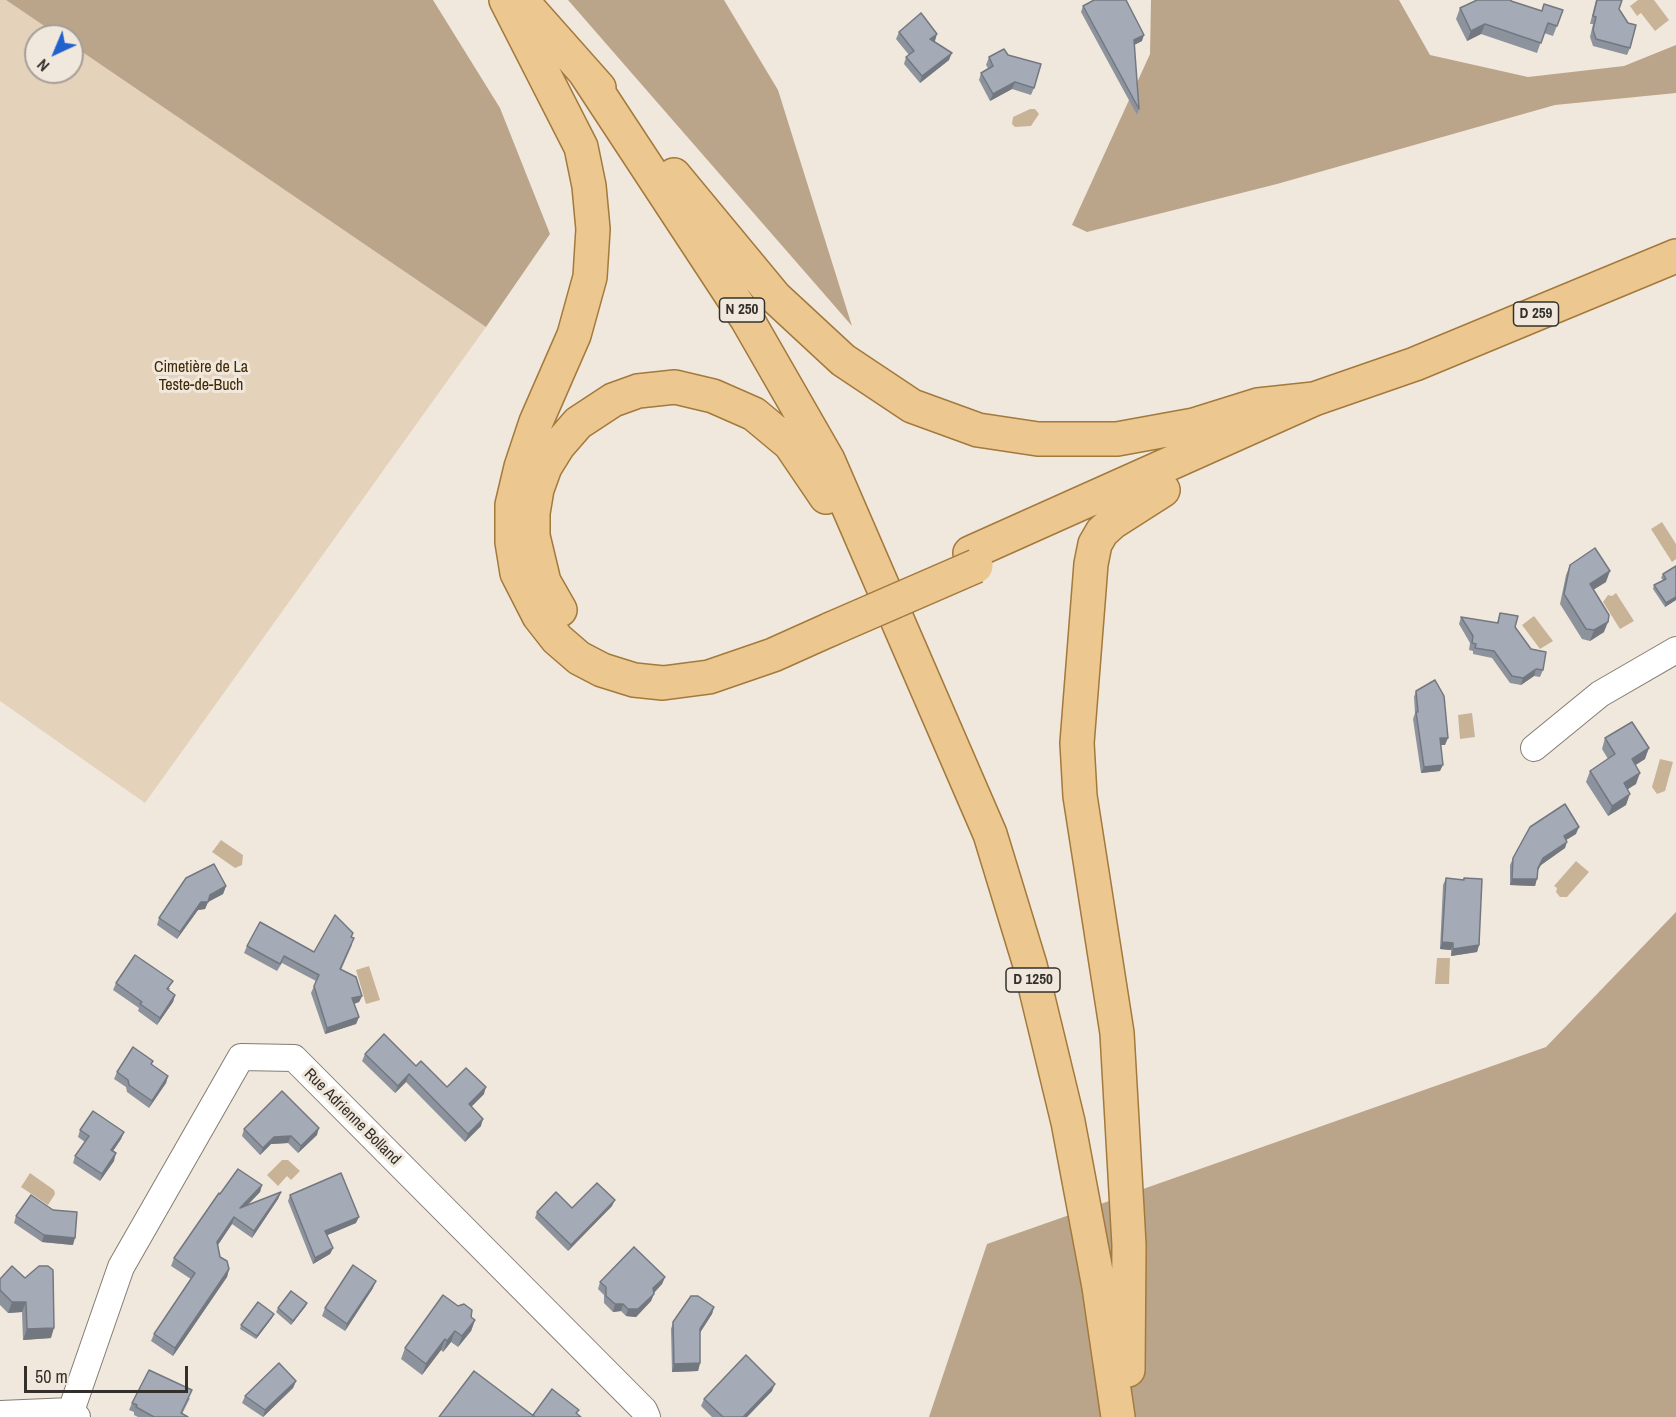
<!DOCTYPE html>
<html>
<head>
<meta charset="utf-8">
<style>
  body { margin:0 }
  #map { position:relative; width:1676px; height:1417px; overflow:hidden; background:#f1e8dd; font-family:"Archivo Narrow",sans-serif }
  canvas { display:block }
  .north { position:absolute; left:24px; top:24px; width:60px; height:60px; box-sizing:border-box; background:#f1e8dd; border:2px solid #a59e96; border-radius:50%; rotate:224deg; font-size:16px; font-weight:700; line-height:24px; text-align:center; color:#33302c }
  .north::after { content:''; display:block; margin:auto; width:21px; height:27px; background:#2061cd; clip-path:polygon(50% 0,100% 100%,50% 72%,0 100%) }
  .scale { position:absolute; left:24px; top:1366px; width:164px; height:27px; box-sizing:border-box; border:3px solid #33302c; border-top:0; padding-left:8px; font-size:18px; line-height:21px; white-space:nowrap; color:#33302c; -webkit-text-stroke:4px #f1e8dd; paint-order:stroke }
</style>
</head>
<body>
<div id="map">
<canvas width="1676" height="1417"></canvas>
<div class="north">N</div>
<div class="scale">50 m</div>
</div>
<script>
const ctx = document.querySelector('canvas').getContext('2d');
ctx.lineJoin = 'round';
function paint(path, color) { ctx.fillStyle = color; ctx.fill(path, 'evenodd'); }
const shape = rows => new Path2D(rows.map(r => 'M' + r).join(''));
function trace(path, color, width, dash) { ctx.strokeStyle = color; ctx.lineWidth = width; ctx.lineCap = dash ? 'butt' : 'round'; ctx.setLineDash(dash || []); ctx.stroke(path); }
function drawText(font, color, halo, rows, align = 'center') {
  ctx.font = font + ' "Archivo Narrow",sans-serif'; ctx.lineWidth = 6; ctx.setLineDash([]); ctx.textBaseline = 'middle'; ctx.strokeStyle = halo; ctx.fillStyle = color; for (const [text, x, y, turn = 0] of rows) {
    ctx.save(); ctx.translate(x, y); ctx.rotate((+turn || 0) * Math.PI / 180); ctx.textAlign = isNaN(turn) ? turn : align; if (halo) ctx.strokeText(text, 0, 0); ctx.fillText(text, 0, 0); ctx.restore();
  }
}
const green = shape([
  [0,0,6,0,59,36,36,36,36,72,72,72,72,45,486,327,145,803,0,701]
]);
const forest = shape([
  [6,0,433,0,500,108,550,234,486,327,72,45,72,36,59,36],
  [568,0,724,0,778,90,852,326],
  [1151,0,1399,0,1430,55,1528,77,1624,66,1676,45,1676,93,1555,105,1277,184,1087,232,1072,225,1150,54],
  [1676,912,1676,1417,929,1417,987,1244,1546,1047]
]);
const water = shape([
  [1638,0,1654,0,1669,20,1655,31,1641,13,1637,16,1630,6],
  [1030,109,1035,109,1039,114,1031,126,1015,127,1012,124,1013,117],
  [1662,522,1676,544,1676,559,1672,562,1651,529],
  [1616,593,1634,621,1620,629,1603,602,1608,595,1612,596],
  [1534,616,1553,641,1540,649,1522,625],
  [1472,713,1475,737,1460,739,1458,715],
  [1660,759,1673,762,1665,791,1657,794,1652,787],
  [221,840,243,855,242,865,235,868,212,852],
  [1576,861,1589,872,1567,897,1560,897,1556,892,1557,888,1554,886],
  [1437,958,1450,958,1449,984,1435,984],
  [369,966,380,1000,366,1004,356,970],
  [282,1160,288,1160,300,1171,291,1180,287,1176,278,1186,267,1175],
  [30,1173,54,1190,55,1194,48,1205,21,1187]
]);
const minor = shape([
  [1534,748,1600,694,1676,650],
  [71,1411,121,1267,241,1057,294,1058,644,1410,647,1417],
  [0,1414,71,1411,77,1417]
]);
const primary = shape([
  [506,0,581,147,589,186,593,229,590,277,574,335,536,422,521,467,512,505,512,542,517,573,539,616,557,639,579,658,602,670,634,680,663,683,709,677,773,655,831,629],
  [521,0,599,88],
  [584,71,747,319,828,460,990,834,1030,965,1068,1122,1099,1287,1118,1417],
  [674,175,775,297,843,360,912,406,978,430,1038,439,1117,439,1194,425,1258,405,1314,399],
  [970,553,1314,399,1415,364,1676,256],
  [560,610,544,582,533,536,533,513,537,489,545,467,558,446,578,423,613,400,638,391,675,387,713,396,754,414,790,444,826,497],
  [1128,1370,1129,1245,1117,1033,1080,796,1077,743,1091,564,1095,544,1102,532,1113,522,1163,490]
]);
const primaryBridge = shape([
  [831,629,976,566]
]);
const wall = shape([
  [1596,0,1622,0,1619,9,1630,48,1627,55,1593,46,1590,37,1593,24,1590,24],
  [1511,1,1542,11,1563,10,1553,36,1544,33,1537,53,1481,34,1467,41,1456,19,1460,8],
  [1083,6,1142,41,1134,45,1139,109,1137,115,1081,12],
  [899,32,935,41,934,41,949,60,920,83,904,64,906,57,909,55,896,39],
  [1008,55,1034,88,1031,95,1012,89,990,101,979,80,981,73,988,68,986,65,989,57],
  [1570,565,1606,582,1593,590,1604,632,1590,641,1582,639,1560,604,1566,575],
  [1663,574,1676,600,1665,607,1653,589,1654,585,1663,580,1661,578],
  [1500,613,1515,627,1543,670,1540,677,1534,676,1521,685,1510,683,1492,658,1473,654,1473,651,1469,650,1470,643,1459,624,1461,617,1497,623],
  [1416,691,1445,745,1441,745,1440,771,1421,773,1413,719,1415,713,1414,697],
  [1605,738,1645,759,1635,765,1636,784,1628,789,1626,805,1608,816,1586,782,1590,771,1608,759,1602,749],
  [1576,834,1566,840,1565,848,1541,865,1538,870,1535,886,1510,885,1510,865,1513,858],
  [1446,878,1463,880,1464,878,1479,945,1477,952,1451,956,1451,950,1440,949,1443,885],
  [226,886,223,894,208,902,205,909,198,910,177,939,157,925,159,918],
  [352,937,352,945,341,970,362,996,359,1002,354,1004,359,1017,356,1024,325,1034,311,993,316,981,282,963,277,971,244,953,247,946,314,952],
  [116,983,170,988,169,990,175,995,173,1002,157,1025,138,1011,139,1008,113,990],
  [365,1054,416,1066,447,1087,484,1094,471,1107,481,1126,465,1142,406,1082,395,1093,362,1061],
  [152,1065,168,1076,166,1083,149,1108,127,1092,126,1087,114,1079,117,1072],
  [244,1129,317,1135,298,1153,288,1143,271,1144,260,1155,242,1136],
  [80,1130,124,1132,121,1139,113,1151,114,1161,100,1181,73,1163,75,1156,85,1142,78,1137],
  [262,1185,260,1192,248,1205,281,1192,278,1199,252,1238,232,1224,218,1245,220,1257,229,1269,227,1277,173,1356,151,1341,154,1334,191,1279,171,1266,174,1258,220,1194],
  [290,1195,356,1223,327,1235,333,1248,330,1254,313,1264,288,1201],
  [612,1206,568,1251,535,1218,537,1212],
  [16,1216,73,1245,42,1242,14,1223],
  [12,1266,51,1338,23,1340,22,1312,8,1313,0,1305,0,1279],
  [665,1277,662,1284,654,1293,651,1301,636,1317,626,1316,621,1311,613,1312,604,1303,604,1295,598,1289,600,1282],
  [373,1288,345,1331,322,1316,325,1308],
  [307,1303,305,1307,291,1325,276,1312,278,1308],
  [714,1307,712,1314,700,1333,700,1363,698,1371,672,1372,671,1329,673,1322],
  [471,1317,475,1320,471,1331,458,1347,451,1342,443,1352,441,1350,422,1375,401,1359,405,1348],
  [272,1318,256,1339,240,1329,241,1325],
  [296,1381,293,1388,263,1417,242,1403,245,1396],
  [772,1391,747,1417,712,1417,701,1406,704,1399],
  [190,1398,182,1414,188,1417,138,1417,134,1415,134,1412,129,1410,132,1403]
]);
const shadedWall = shape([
  [1485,24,1481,34,1467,41,1471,31],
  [937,34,935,41,927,46,930,39],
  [1144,35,1142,41,1132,46,1134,40],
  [952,53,949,60,920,83,922,76],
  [1015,82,1012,89,990,101,993,94],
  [1610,571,1606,582,1586,594,1590,584],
  [1676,597,1676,600,1665,607,1666,603],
  [1608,622,1604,632,1590,641,1594,630],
  [1536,669,1534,676,1521,685,1523,678],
  [1440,738,1448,738,1445,745,1438,745],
  [1649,748,1645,759,1628,770,1632,759],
  [1443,765,1440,771,1421,773,1424,767],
  [1640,773,1636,784,1620,794,1624,783],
  [1630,794,1626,805,1608,816,1612,806],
  [1579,827,1576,834,1561,843,1564,836],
  [1567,842,1565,848,1541,865,1535,875,1543,858],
  [1512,879,1537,879,1535,886,1510,885],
  [226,886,223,894,208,902,205,909,198,910,177,939,180,932,201,902,210,895],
  [1442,942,1453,943,1451,950,1440,949],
  [1479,945,1477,952,1451,956,1453,949],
  [175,995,173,1002,157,1025,160,1018],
  [362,996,359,1002,350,1005,352,998],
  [359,1017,356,1024,325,1034,327,1028],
  [409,1074,406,1082,395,1093,398,1086],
  [168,1076,166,1083,149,1108,152,1101],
  [486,1087,484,1094,466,1112,469,1104],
  [483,1119,481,1126,465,1142,468,1134],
  [319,1128,317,1135,298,1153,301,1146],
  [124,1132,121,1139,109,1157,111,1150],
  [291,1136,288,1143,271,1144,260,1155,263,1148,274,1137],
  [116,1153,114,1161,100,1181,102,1174],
  [262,1185,260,1192,237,1215,240,1208],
  [281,1192,278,1199,252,1238,254,1231],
  [615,1200,612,1206,568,1251,571,1245],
  [234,1217,232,1224,215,1249,217,1242],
  [359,1217,356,1223,323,1237,325,1231],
  [44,1235,75,1238,73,1245,42,1242],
  [333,1248,330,1254,313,1264,315,1258],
  [229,1269,227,1277,173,1356,175,1348],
  [665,1277,662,1284,651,1296,653,1288],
  [376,1281,373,1288,345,1331,347,1324],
  [654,1294,651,1301,636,1317,626,1316,628,1309],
  [12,1302,26,1302,22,1312,8,1313],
  [307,1303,305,1307,291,1325,293,1321],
  [615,1304,623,1304,621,1311,613,1312],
  [714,1307,712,1314,697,1337,700,1329],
  [274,1314,272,1318,256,1339,257,1336],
  [475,1320,471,1331,458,1347,462,1336],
  [54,1328,51,1338,23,1340,27,1329],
  [455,1331,451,1342,443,1352,447,1341],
  [445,1339,441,1350,422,1375,426,1364],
  [700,1363,698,1371,672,1372,674,1364],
  [296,1381,293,1388,263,1417,265,1410],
  [775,1384,772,1391,747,1417,743,1417]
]);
const building = shape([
  [1094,0,1126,0,1144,35,1134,40,1139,109,1083,6,1094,0],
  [1477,0,1511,0,1511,1,1542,11,1544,4,1563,10,1557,26,1548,23,1541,43,1485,24,1471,31,1460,8,1477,0],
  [1597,0,1622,0,1619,9,1628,23,1636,25,1630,48,1596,39,1593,30,1596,17,1593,16,1597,0],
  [921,13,937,34,930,39,952,53,922,76,906,57,914,51,899,32,921,13],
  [1004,49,1008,55,1041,64,1034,88,1015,82,993,94,981,73,993,66,989,57,1004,49],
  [1595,548,1610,571,1590,584,1609,615,1608,622,1594,630,1586,629,1564,594,1570,565,1595,548],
  [1676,566,1676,597,1666,603,1654,585,1666,579,1663,574,1676,566],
  [1500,613,1518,616,1515,627,1531,649,1546,652,1543,670,1536,669,1523,678,1512,676,1494,651,1475,648,1476,644,1472,643,1473,636,1461,617,1498,623,1500,613],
  [1435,680,1444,696,1448,738,1440,738,1443,765,1424,767,1416,712,1418,712,1416,691,1435,680],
  [1632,722,1649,748,1632,759,1640,773,1624,783,1630,794,1612,806,1590,771,1615,754,1605,738,1632,722],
  [1565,804,1579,827,1564,836,1567,842,1543,858,1538,868,1537,879,1512,879,1513,858,1530,827,1565,804],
  [214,864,226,886,210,895,208,902,201,902,180,932,159,918,186,878,214,864],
  [1446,878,1464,880,1464,878,1482,879,1479,945,1453,949,1453,943,1442,942,1446,878],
  [335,915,353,933,351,937,354,938,340,969,356,977,362,996,352,998,359,1017,327,1028,314,986,319,975,284,956,280,964,247,946,260,922,314,952,335,915],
  [135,955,173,981,167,989,175,995,160,1018,140,1004,142,1002,116,983,135,955],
  [384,1034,416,1066,421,1061,447,1087,466,1068,486,1087,469,1104,483,1119,468,1134,409,1074,398,1086,365,1054,384,1034],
  [133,1047,153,1061,151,1064,168,1076,152,1101,129,1085,128,1080,117,1072,133,1047],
  [282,1091,319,1128,301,1146,291,1136,274,1137,263,1148,244,1129,282,1091],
  [93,1111,124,1132,111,1150,116,1153,102,1174,75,1156,89,1136,80,1130,93,1111],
  [238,1169,262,1185,240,1208,281,1192,254,1231,234,1217,217,1242,220,1257,227,1261,229,1269,175,1348,154,1334,195,1273,174,1258,219,1193,220,1194,238,1169],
  [341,1173,359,1217,325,1231,333,1248,315,1258,290,1195,341,1173],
  [597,1183,615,1200,571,1245,537,1212,556,1192,572,1208,597,1183],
  [31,1195,53,1210,77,1212,75,1238,44,1235,16,1216,31,1195],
  [634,1247,665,1277,653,1288,654,1294,638,1309,628,1309,623,1304,615,1304,606,1296,606,1287,600,1282,634,1247],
  [353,1265,376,1281,347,1324,325,1308,353,1265],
  [12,1266,25,1278,39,1266,48,1266,53,1270,54,1328,27,1329,26,1302,12,1302,0,1290,0,1279,12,1266],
  [291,1291,307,1303,293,1321,278,1308,291,1291],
  [443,1295,458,1306,464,1304,472,1310,471,1317,475,1320,462,1336,455,1331,447,1341,445,1339,426,1364,405,1348,443,1295],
  [691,1296,698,1296,714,1307,700,1329,700,1363,674,1364,673,1322,691,1296],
  [258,1302,274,1314,257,1336,241,1325,258,1302],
  [746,1355,775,1384,743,1417,723,1417,704,1399,746,1355],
  [279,1363,296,1381,265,1410,245,1396,279,1363],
  [149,1370,192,1390,181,1413,188,1417,154,1417,136,1407,137,1405,132,1403,149,1370],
  [474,1371,535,1417,439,1417,474,1371],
  [552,1389,579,1410,576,1413,581,1417,535,1417,533,1415,552,1389]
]);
const shields = [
  [742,310,45],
  [1536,314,45],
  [1033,980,54]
];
const shieldNames = [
  ["N 250",742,310],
  ["D 259",1536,314],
  ["D 1250",1033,980]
];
const parkNames = [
  ["Cimetière de La",201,368],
  ["Teste-de-Buch",201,386]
];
const streetNames = [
  ["Rue Adrienne Bolland",352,1117,45]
];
paint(green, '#e5d2bb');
paint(forest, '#bba58a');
paint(water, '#c9b397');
trace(minor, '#847c72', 28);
trace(primary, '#a3793c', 36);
trace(minor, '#fff', 26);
trace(primary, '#ecc78f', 33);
trace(primaryBridge, '#a3793c', 36, []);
trace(primaryBridge, '#ecc78f', 33);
paint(wall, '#8d939d');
paint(shadedWall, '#737880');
paint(building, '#a4abb7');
trace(building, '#737880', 1.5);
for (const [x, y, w] of shields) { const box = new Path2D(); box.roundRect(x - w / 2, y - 12, w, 24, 4.5); ctx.fillStyle = '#f1e8dd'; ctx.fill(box); trace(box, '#33302c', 1.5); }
drawText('bold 15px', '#33302c', null, shieldNames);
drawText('16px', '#412903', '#f1e8dd', parkNames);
drawText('16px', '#33302c', '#f1e8dd', streetNames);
</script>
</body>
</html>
